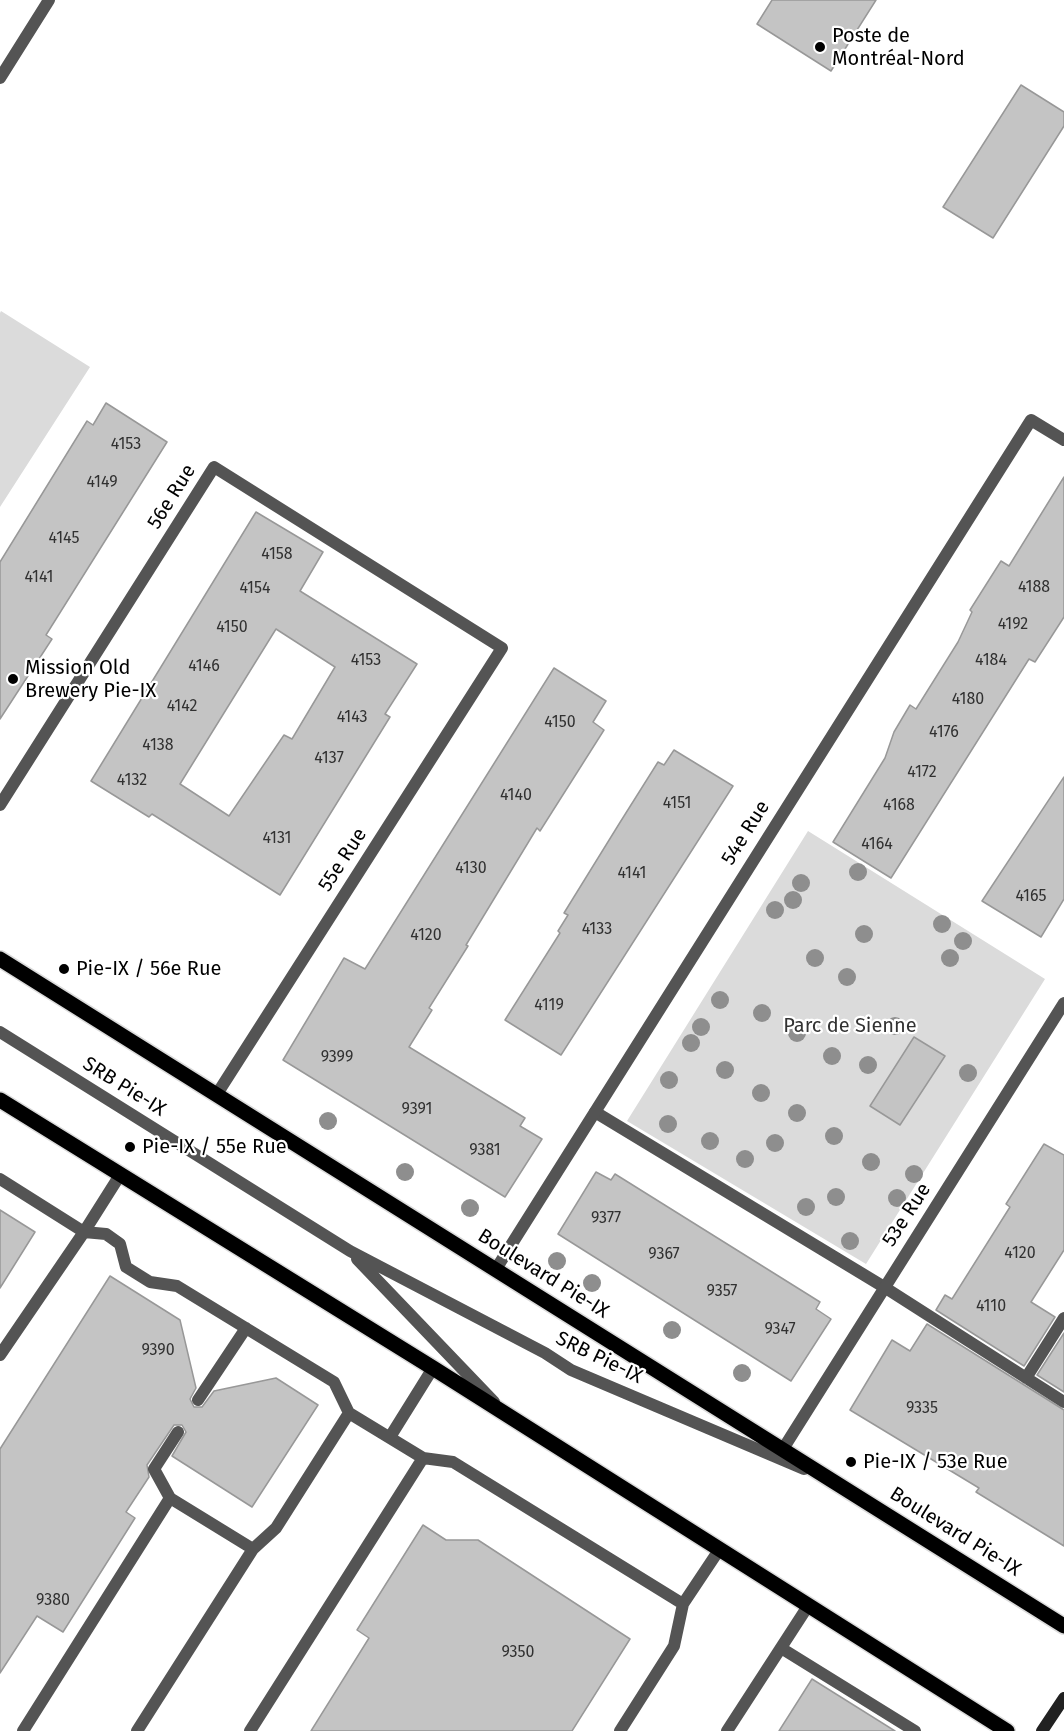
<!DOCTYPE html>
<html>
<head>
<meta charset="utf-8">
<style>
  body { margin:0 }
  canvas { display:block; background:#fff }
</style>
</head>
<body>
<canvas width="1064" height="1731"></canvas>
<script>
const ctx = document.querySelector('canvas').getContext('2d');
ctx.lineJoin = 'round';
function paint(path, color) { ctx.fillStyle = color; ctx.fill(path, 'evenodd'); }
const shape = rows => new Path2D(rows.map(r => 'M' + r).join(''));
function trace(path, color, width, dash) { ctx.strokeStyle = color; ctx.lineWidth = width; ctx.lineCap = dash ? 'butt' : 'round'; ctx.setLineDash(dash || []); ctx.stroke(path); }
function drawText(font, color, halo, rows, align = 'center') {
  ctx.font = font + ' "Fira Sans",sans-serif'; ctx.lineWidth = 4.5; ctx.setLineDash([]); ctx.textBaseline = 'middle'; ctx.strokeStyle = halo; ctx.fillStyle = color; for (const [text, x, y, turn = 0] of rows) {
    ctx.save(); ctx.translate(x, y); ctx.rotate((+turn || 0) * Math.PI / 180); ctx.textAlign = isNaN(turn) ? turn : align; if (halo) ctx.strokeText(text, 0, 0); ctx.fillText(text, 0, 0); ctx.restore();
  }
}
const green = shape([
  [1,311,90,367,0,507,0,313],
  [808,831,1045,979,866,1264,627,1121]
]);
const building = shape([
  [772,0,876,0,831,71,757,24,772,0],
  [1021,85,1064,112,1064,126,993,238,943,207,1021,85],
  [106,403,167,442,46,635,52,639,0,719,0,562,87,421,93,425,106,403],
  [1064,477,1064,617,1035,662,1029,659,891,878,833,842,885,758,894,732,910,705,916,709,958,642,972,612,970,610,1001,561,1009,566,1064,477],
  [256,512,323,552,300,591,417,664,385,714,390,717,280,895,152,814,149,817,91,781,256,512],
  [276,629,335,667,292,739,284,735,229,816,180,784,276,629],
  [554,668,606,701,593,722,604,730,540,831,537,828,466,945,468,946,429,1008,432,1010,409,1047,525,1118,520,1126,542,1139,505,1197,283,1060,344,958,365,969,554,668],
  [674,750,733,786,561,1055,505,1020,560,933,558,931,568,915,564,913,619,824,658,762,664,765,674,750],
  [1064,777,1064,899,1041,937,982,901,1064,777],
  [914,1037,945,1056,900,1125,870,1106,914,1037],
  [1044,1144,1064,1155,1064,1250,1031,1302,1055,1317,1024,1366,936,1310,945,1295,952,1299,1010,1207,1006,1204,1044,1144],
  [596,1172,611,1180,615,1174,820,1302,816,1309,831,1319,791,1381,558,1234,596,1172],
  [0,1210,35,1232,0,1288,0,1210],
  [110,1276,180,1320,196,1388,190,1399,194,1407,202,1407,214,1391,276,1378,318,1405,252,1507,172,1456,186,1432,182,1425,174,1425,147,1465,149,1477,126,1512,135,1518,63,1632,37,1616,0,1673,0,1449,110,1276],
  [927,1324,1064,1410,1064,1546,976,1492,979,1488,850,1410,892,1340,910,1351,927,1324],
  [1064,1333,1064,1392,1037,1375,1064,1333],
  [423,1525,446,1540,478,1540,630,1639,572,1731,311,1731,369,1638,357,1630,423,1525],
  [812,1679,895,1731,779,1731,812,1679]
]);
const service = shape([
  [0,1032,350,1251,545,1353,571,1370,804,1469],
  [595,1112,884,1287,1064,1402],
  [0,1179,84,1232,120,1175],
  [357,1259,494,1402],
  [0,1355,84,1232,106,1234,120,1244,126,1267,150,1282,177,1286,334,1382,349,1413,423,1458,453,1462,683,1604,719,1550],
  [1026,1378,1064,1318],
  [198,1400,246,1328],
  [390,1437,433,1368],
  [253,1549,276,1528,349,1413],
  [781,1648,915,1731],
  [23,1731,170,1498,154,1469,178,1432],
  [137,1731,253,1549,170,1498],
  [250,1731,423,1458],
  [620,1731,674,1646,683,1604],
  [727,1731,808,1606]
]);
const minor = shape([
  [0,78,49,0],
  [0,805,214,467,502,648,217,1094],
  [496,1269,1031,420,1064,440],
  [783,1449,1064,1003]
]);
const secondary = shape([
  [1042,1731,1064,1698]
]);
const primary = shape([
  [0,959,1064,1626],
  [0,1100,433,1368,1007,1731]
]);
const trees = [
  [858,872],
  [801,883],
  [793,900],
  [775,910],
  [942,924],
  [864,934],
  [963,941],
  [815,958],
  [950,958],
  [847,977],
  [720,1000],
  [762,1013],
  [895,1026],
  [701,1027],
  [797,1033],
  [691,1043],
  [832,1056],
  [868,1065],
  [725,1070],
  [968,1073],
  [669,1080],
  [761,1093],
  [797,1113],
  [328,1121],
  [668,1124],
  [834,1136],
  [710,1141],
  [775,1143],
  [745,1159],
  [871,1162],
  [405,1172],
  [914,1174],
  [836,1197],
  [897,1198],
  [806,1207],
  [470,1208],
  [850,1241],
  [557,1261],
  [592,1283],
  [672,1330],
  [742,1373]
];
const markers = [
  [820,47,6,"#000"],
  [13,679,6,"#000"],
  [64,969,6,"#000"],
  [130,1147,6,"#000"],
  [851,1462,6,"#000"]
];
const numberNames = [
  ["4153",126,445],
  ["4149",102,483],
  ["4145",64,539],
  ["4158",277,555],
  ["4141",39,578],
  ["4188",1034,588],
  ["4154",255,589],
  ["4192",1013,625],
  ["4150",232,628],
  ["4153",366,661],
  ["4184",991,661],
  ["4146",204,667],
  ["4180",968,700],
  ["4142",182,707],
  ["4143",352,718],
  ["4150",560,723],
  ["4176",944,733],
  ["4138",158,746],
  ["4137",329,759],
  ["4172",922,773],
  ["4132",132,781],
  ["4140",516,796],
  ["4151",677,804],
  ["4168",899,806],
  ["4131",277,839],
  ["4164",877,845],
  ["4130",471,869],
  ["4141",632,874],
  ["4165",1031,897],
  ["4133",597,930],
  ["4120",426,936],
  ["4119",549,1006],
  ["9399",337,1058],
  ["9391",417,1110],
  ["9381",485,1151],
  ["9377",606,1219],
  ["4120",1020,1254],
  ["9367",664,1255],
  ["9357",722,1292],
  ["4110",991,1307],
  ["9347",780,1330],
  ["9390",158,1351],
  ["9335",922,1409],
  ["9380",53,1601],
  ["9350",518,1653]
];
const poiNames = [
  ["Poste de",832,36],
  ["Montréal-Nord",832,59],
  ["Mission Old",25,668],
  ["Brewery Pie-IX",25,691],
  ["Pie-IX / 56e Rue",76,969],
  ["Pie-IX / 55e Rue",142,1147],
  ["Pie-IX / 53e Rue",863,1462]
];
const streetNames = [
  ["56e Rue",172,497,-58],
  ["54e Rue",746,833,-58],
  ["55e Rue",343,860,-57],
  ["SRB Pie-IX",124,1087,32],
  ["53e Rue",907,1215,-57],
  ["Boulevard Pie-IX",543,1274,32],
  ["SRB Pie-IX",599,1358,26],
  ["Boulevard Pie-IX",955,1532,32]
];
const parkNames = [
  ["Parc de Sienne",850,1026]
];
paint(green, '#dbdbdb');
paint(building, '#c4c4c4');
trace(building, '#989898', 1.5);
trace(primary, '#dbdbdb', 18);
trace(service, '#545454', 12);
trace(minor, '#545454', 12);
trace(secondary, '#212121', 12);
trace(primary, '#000', 15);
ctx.fillStyle = '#8e8e8e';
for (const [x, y] of trees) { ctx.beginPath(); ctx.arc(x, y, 9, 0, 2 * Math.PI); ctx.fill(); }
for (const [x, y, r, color] of markers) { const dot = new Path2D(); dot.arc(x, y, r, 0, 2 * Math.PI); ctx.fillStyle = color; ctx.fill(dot); trace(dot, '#fff', 2); }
drawText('16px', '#313131', null, numberNames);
drawText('20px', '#000', '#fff', poiNames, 'left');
drawText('20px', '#000', '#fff', streetNames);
drawText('20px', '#323232', '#fff', parkNames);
</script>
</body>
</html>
